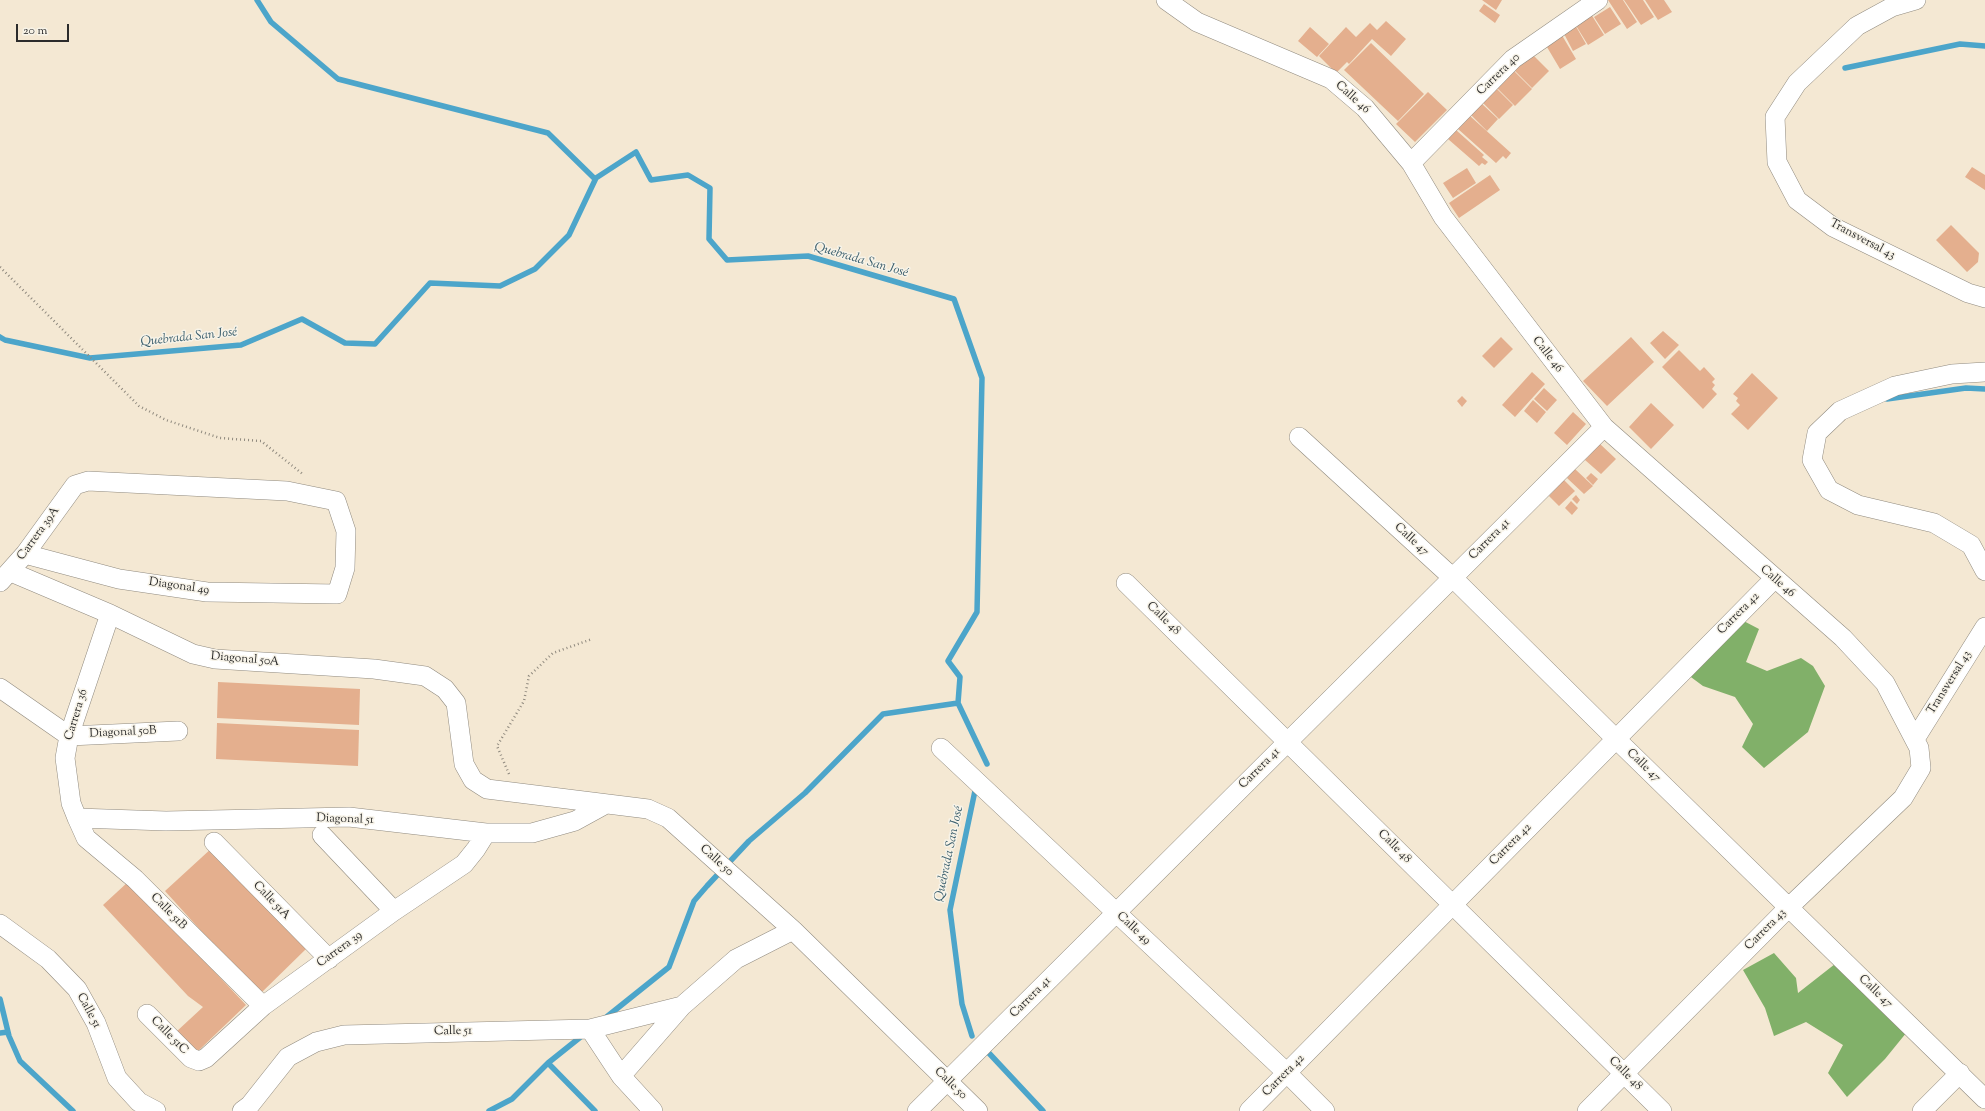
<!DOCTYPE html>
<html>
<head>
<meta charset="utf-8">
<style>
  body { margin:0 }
  #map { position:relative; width:1985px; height:1111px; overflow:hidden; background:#f4e8d3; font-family:"Sorts Mill Goudy",serif }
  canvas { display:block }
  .scale { position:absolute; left:16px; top:24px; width:53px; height:18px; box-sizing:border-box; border:2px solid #2b2b2b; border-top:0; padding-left:5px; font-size:12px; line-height:14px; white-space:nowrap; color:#2b2b2b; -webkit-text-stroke:3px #f7f3e8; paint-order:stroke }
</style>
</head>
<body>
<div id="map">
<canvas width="1985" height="1111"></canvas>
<div class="scale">20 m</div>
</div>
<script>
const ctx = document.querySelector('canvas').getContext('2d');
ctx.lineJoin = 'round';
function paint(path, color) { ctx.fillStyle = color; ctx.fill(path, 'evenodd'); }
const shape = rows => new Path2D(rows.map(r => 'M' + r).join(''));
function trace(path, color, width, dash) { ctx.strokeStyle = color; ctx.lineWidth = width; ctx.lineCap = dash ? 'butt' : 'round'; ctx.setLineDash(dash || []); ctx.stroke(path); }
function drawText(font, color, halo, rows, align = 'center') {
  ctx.font = font + ' "Sorts Mill Goudy",serif'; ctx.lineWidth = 3; ctx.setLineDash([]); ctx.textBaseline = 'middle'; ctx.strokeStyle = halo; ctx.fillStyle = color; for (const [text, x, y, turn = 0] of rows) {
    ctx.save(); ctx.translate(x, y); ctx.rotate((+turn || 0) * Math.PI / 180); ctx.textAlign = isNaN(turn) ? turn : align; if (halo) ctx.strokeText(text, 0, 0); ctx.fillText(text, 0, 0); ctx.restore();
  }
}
const forest = shape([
  [1736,617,1759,629,1746,662,1767,671,1801,658,1813,666,1825,686,1808,732,1764,768,1742,747,1753,724,1735,697,1703,686,1680,669],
  [1774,953,1796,978,1798,993,1835,964,1911,1027,1885,1059,1847,1097,1828,1073,1843,1045,1806,1022,1774,1036,1765,1008,1743,970]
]);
const stream = shape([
  [257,0,271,22,338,79,548,133,595,179],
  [1845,68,1960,44,1985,46],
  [0,337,5,340,90,358,241,345,302,319,345,343,375,344,430,283,500,286,535,269,569,235,596,178,636,152,651,180,688,175,710,188,709,239,727,260,808,256,954,299,982,378,977,612,948,661,960,677,958,703,987,764],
  [1887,399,1966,388,1985,389],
  [0,999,9,1036,20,1061,73,1111],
  [604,1019,669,967,694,901,707,886,749,841,805,793,883,714,958,703],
  [0,1033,8,1032],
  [972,1036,962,1004,950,910,976,786],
  [987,1051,1043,1111],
  [548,1063,595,1111],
  [489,1111,512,1099,548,1063,583,1035]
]);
const building = shape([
  [1482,0,1502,0,1496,10],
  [1608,0,1623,0,1637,22,1627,29],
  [1624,0,1643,0,1654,17,1641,25],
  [1645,0,1664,0,1672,12,1658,20],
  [1484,4,1500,15,1495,23,1479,11],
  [1610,7,1621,24,1605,34,1594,17],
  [1591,14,1604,35,1588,45,1575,24],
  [1386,21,1406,39,1391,56,1372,39,1349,64,1347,62,1336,73,1319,56,1346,27,1356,37,1370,23,1377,30],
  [1574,23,1586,44,1573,51,1562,30],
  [1310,27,1329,44,1317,57,1298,41],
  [1560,32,1576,59,1560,69,1544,42],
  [1371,43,1424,94,1398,121,1344,70],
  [1530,52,1549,71,1532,88,1513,69],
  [1512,69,1532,89,1515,106,1495,86],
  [1496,88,1513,105,1499,119,1482,102],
  [1428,92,1447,110,1415,142,1396,124],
  [1480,102,1498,119,1487,131,1469,113],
  [1470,116,1511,153,1506,159,1503,156,1496,163,1458,129],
  [1456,130,1484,155,1482,157,1488,162,1485,165,1482,163,1479,166,1448,139],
  [1972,167,1985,175,1985,190,1965,177],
  [1467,168,1476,183,1453,198,1443,183],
  [1490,175,1500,190,1459,218,1449,203],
  [1951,225,1979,253,1978,262,1967,272,1936,240],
  [1663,331,1679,345,1665,359,1650,343],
  [1501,337,1513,349,1494,368,1482,356],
  [1631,337,1654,362,1607,406,1583,381],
  [1679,350,1700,371,1704,367,1715,379,1712,382,1715,385,1712,389,1717,394,1703,409,1662,367],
  [1532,372,1545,384,1515,417,1502,405],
  [1752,373,1778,398,1748,430,1731,414,1740,405,1736,401,1738,398,1733,394],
  [1544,388,1557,400,1547,411,1534,399],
  [1462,396,1467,401,1462,407,1457,401],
  [1533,400,1546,412,1537,423,1524,411],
  [1651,403,1674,425,1651,449,1629,427],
  [1573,412,1586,424,1567,445,1554,433],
  [1600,444,1616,459,1601,474,1585,460],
  [1575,469,1593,486,1584,494,1567,478],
  [1591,473,1598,479,1593,485,1586,478],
  [1564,480,1575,491,1559,506,1549,496],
  [1576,495,1580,500,1577,504,1572,499],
  [1571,501,1578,508,1572,515,1565,508],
  [218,682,360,689,359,725,217,718],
  [217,723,359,730,358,766,216,759],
  [213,847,306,949,259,995,165,891],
  [129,881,246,1005,196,1053,176,1032,203,1007,188,996,103,905]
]);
const path = shape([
  [0,267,139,406,166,420,220,438,261,441,304,475],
  [509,774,497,746,524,701,529,676,553,653,592,639]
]);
const minor = shape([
  [1166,0,1197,22,1331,79,1365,108,1411,163,1443,217,1604,427,1843,638,1885,683,1919,748,1921,768,1903,798,1788,908,1587,1111],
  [1916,0,1892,7,1857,26,1797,83,1775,117,1777,162,1797,200,1833,227,1968,293,1985,298],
  [1411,163,1513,59,1598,0],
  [1985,372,1952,374,1895,386,1840,411,1817,433,1812,460,1829,490,1858,505,1934,523,1971,545,1985,571],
  [1299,437,1453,578,1616,739,1985,1099],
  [11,572,110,614,193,654,215,659,374,669,425,676,445,689,456,703,464,764,473,780,487,789,648,809,668,818,793,930,978,1111],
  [0,582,25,554,75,485,88,481,287,491,336,501,346,531,345,568,337,594,207,592,119,579,25,554],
  [1126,583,1662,1111],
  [110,614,69,736,65,758,71,803,77,818,86,838,135,879,263,1006],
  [0,688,69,736,178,731],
  [1915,739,1985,627],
  [941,748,1287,1073,1325,1111],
  [77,818,166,821,349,817,486,833,532,833,575,821,606,804],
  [322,835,394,911],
  [214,842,329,959],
  [0,924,48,959,77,989,96,1023,117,1078,139,1102,156,1111],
  [147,1014,191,1058,199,1061,206,1058,263,1006,394,911,464,864,476,849,486,833],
  [590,1029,621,1076,653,1111],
  [621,1076,682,1006,736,959,793,930],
  [242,1111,250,1105,288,1057,316,1042,344,1035,590,1029,682,1006],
  [917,1111,1604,427],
  [1249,1111,1774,579],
  [1922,1111,1960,1073]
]);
const streetNames = [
  ["Carrera 40",1499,75,-44],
  ["Calle 46",1352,98,42],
  ["Transversal 43",1862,240,28],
  ["Calle 46",1547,355,52],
  ["Carrera 39A",39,534,-54],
  ["Calle 47",1411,540,43],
  ["Carrera 41",1490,540,-45],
  ["Calle 46",1777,582,41],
  ["Diagonal 49",179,587,8],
  ["Carrera 42",1739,614,-45],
  ["Calle 48",1163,619,44],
  ["Diagonal 50A",245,660,5],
  ["Transversal 43",1950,683,-58],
  ["Carrera 36",77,715,-73],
  ["Diagonal 50B",123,733,-3],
  ["Calle 47",1643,766,44],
  ["Carrera 41",1260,769,-45],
  ["Diagonal 51",345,820,2],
  ["Carrera 42",1511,845,-45],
  ["Calle 48",1394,847,45],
  ["Calle 50",716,861,42],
  ["Calle 51A",271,901,46],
  ["Calle 51B",168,912,45],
  ["Calle 49",1133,929,43],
  ["Carrera 43",1766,930,-45],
  ["Carrera 39",340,950,-36],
  ["Calle 47",1875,992,44],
  ["Carrera 41",1031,998,-45],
  ["Calle 51",88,1011,62],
  ["Calle 51",453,1032,-1],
  ["Calle 51C",169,1036,45],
  ["Calle 48",1625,1074,45],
  ["Carrera 42",1284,1076,-45],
  ["Calle 50",950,1084,44]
];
const waterNames = [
  ["Quebrada San José",861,261,16],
  ["Quebrada San José",189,338,-6],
  ["Quebrada San José",950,854,-78]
];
paint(forest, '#81b069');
trace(stream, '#4ca5ca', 5.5);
paint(building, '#e4af8e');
trace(minor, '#908a7f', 20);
trace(path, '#908a7f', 2.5, [1, 3]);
trace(minor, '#fff', 19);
drawText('12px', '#2b2b2b', '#f7f3e8', streetNames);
drawText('italic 13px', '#385c6b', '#f7f3e8', waterNames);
</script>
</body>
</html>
